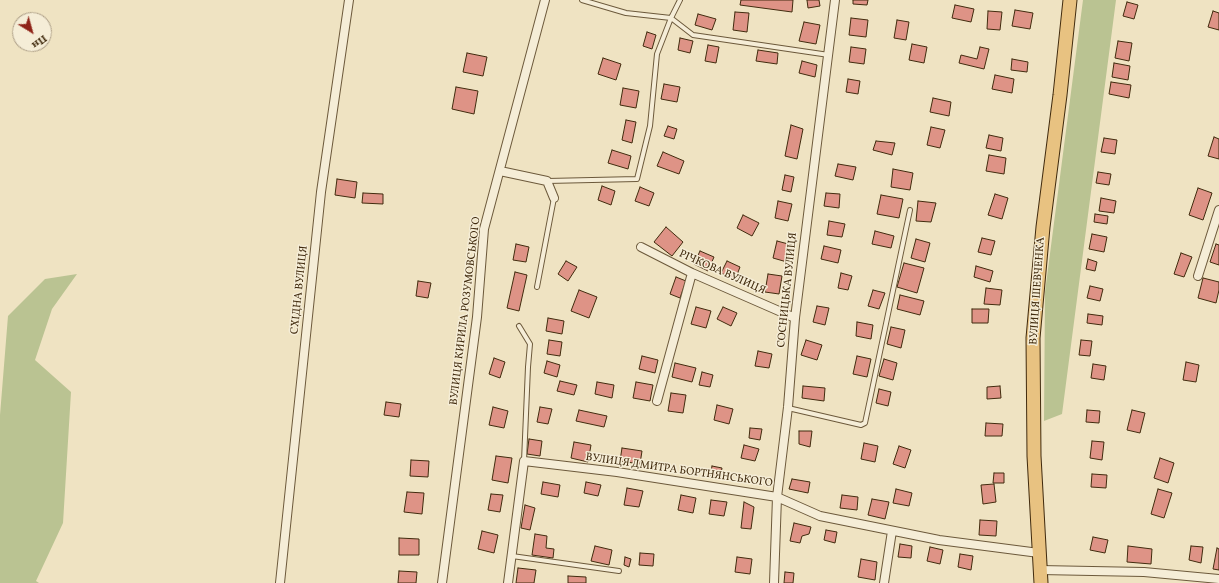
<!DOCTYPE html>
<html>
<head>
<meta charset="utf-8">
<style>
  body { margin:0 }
  #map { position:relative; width:1219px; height:583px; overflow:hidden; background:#efe3c2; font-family:Vollkorn,serif }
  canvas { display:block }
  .north { position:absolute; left:12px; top:12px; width:40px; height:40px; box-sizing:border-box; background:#f5edd7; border:1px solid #ad9f87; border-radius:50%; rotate:143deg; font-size:11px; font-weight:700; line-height:16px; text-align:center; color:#412b0e }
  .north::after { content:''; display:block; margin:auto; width:14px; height:18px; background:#8f2418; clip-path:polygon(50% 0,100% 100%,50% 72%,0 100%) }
</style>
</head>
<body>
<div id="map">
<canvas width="1219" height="583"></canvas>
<div class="north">Пн</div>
</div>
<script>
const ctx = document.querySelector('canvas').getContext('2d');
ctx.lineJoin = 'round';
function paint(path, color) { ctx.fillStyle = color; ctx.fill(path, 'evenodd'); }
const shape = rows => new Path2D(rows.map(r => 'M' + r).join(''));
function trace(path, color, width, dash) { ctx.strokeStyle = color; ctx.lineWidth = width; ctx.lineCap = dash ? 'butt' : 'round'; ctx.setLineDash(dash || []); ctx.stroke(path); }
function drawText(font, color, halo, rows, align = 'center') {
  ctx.font = font + ' Vollkorn,serif'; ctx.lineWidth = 3; ctx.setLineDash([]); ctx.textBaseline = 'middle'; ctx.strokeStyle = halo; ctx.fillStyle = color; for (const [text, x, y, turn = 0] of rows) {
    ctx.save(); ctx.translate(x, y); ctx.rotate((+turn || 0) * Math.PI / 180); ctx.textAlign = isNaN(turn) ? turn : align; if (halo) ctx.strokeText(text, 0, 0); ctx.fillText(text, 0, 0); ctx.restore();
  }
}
const green = shape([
  [1083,0,1116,0,1062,414,1044,421,1045,292],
  [77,274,52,309,35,360,71,392,63,523,36,581,39,583,0,583,0,415,8,316,45,279]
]);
const building = shape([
  [741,0,793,0,792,12,740,5,741,0],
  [807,0,819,0,820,6,808,8,807,0],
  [853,0,868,0,867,5,853,4,853,0],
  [1127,2,1138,5,1134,19,1123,16,1127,2],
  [955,5,974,9,971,22,952,18,955,5],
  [1015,10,1033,13,1030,29,1012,26,1015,10],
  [988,11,1002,12,1000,30,987,29,988,11],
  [1213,11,1219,13,1219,30,1208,27,1213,11],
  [735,12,749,13,747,32,733,30,735,12],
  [698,14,716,19,712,30,695,25,698,14],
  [851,18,868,20,866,37,849,35,851,18],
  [897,20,909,22,906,40,894,38,897,20],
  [804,22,820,25,816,44,799,41,804,22],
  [647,32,656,35,652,49,643,46,647,32],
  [680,38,693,41,690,53,678,50,680,38],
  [1118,41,1132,43,1129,61,1115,58,1118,41],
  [912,44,927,47,924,63,909,60,912,44],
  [708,45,719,47,716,63,705,61,708,45],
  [851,47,866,49,864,64,849,62,851,47],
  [980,47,989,49,984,69,959,63,961,55,977,59,980,47],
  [758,50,778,53,777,64,756,61,758,50],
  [467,53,487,57,483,76,463,72,467,53],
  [603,58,621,64,616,80,598,74,603,58],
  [1012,59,1028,62,1027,72,1011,70,1012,59],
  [802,61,817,65,815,77,799,73,802,61],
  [1114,63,1130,66,1128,80,1112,77,1114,63],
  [995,75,1014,79,1012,93,992,89,995,75],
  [848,79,860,81,858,94,846,92,848,79],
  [1111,82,1131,85,1129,98,1109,94,1111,82],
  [664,84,680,87,677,102,661,99,664,84],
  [456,87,478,91,474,114,452,109,456,87],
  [623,88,639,91,636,108,620,105,623,88],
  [933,98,951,102,949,116,930,112,933,98],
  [626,120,636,122,632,143,622,140,626,120],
  [791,125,803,129,797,159,785,156,791,125],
  [668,126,677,129,674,139,664,136,668,126],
  [931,127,945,130,940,148,927,145,931,127],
  [989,135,1003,138,1001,151,986,148,989,135],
  [1214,137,1219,139,1219,159,1208,156,1214,137],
  [1104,138,1117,140,1115,154,1101,152,1104,138],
  [876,141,895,143,892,155,873,150,876,141],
  [612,150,631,156,628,169,608,163,612,150],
  [663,152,684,161,679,174,657,166,663,152],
  [989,155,1006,158,1004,174,986,171,989,155],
  [838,164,856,167,853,180,835,176,838,164],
  [893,169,913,173,910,190,891,187,893,169],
  [1098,172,1111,174,1109,185,1096,183,1098,172],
  [785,175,794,177,791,192,782,190,785,175],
  [337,179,357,182,355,198,335,195,337,179],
  [602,186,615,191,611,205,598,200,602,186],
  [640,187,654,193,649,206,635,201,640,187],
  [1198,188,1212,193,1203,220,1189,215,1198,188],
  [363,193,383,194,383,204,362,203,363,193],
  [826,193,840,194,839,208,824,206,826,193],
  [995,194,1008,198,1002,219,988,215,995,194],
  [881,195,903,199,899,218,877,214,881,195],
  [1101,198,1116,201,1114,213,1099,211,1101,198],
  [778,201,792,204,788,221,775,218,778,201],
  [918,201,936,203,931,222,916,221,918,201],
  [1095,214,1108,216,1107,224,1094,222,1095,214],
  [743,215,759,223,752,236,737,228,743,215],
  [829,221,845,224,842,237,827,235,829,221],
  [666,227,683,242,672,256,654,242,666,227],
  [875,231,894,236,891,248,872,244,875,231],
  [1092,234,1107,237,1104,252,1089,249,1092,234],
  [982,238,995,241,991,255,978,252,982,238],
  [916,239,930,243,925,262,911,258,916,239],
  [777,241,792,245,787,262,773,258,777,241],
  [516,244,529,247,526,262,513,260,516,244],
  [1216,244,1219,245,1219,265,1210,262,1216,244],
  [824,246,841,250,838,263,821,259,824,246],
  [700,251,714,257,708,271,694,264,700,251],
  [1181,253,1192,257,1184,277,1174,274,1181,253],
  [1088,259,1097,262,1095,271,1086,269,1088,259],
  [566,261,577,267,568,281,558,274,566,261],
  [727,261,740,267,735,280,721,273,727,261],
  [904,263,924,268,917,293,897,287,904,263],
  [976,266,993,271,990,282,974,277,976,266],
  [515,272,527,275,519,311,507,308,515,272],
  [841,273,852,276,848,290,838,288,841,273],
  [768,274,782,276,779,294,765,292,768,274],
  [676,277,686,281,680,298,670,294,676,277],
  [1203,278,1219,282,1219,290,1216,303,1198,298,1203,278],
  [418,281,431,283,428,298,416,296,418,281],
  [1090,286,1103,289,1100,301,1087,298,1090,286],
  [986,288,1002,290,1000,305,984,304,986,288],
  [579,290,597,297,589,318,571,311,579,290],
  [873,290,885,293,879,309,868,306,873,290],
  [900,295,924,301,920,315,897,309,900,295],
  [817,306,829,308,825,325,813,322,817,306],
  [696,307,711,311,706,328,691,324,696,307],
  [723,307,737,313,731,326,717,319,723,307],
  [972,309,989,309,988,323,972,323,972,309],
  [1088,314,1103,316,1102,325,1087,323,1088,314],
  [548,318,564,321,562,334,546,331,548,318],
  [857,322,873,325,871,339,856,336,857,322],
  [891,327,905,330,901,348,887,344,891,327],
  [549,340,562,342,560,356,547,354,549,340],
  [806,340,822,345,817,360,801,355,806,340],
  [1081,340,1092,341,1090,356,1079,355,1081,340],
  [758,351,772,354,769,368,755,366,758,351],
  [642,356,658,360,655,373,639,369,642,356],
  [857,356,871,359,867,377,853,374,857,356],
  [494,358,505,362,500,378,489,374,494,358],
  [884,359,897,363,893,380,879,376,884,359],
  [547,361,560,365,557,377,544,373,547,361],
  [1186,362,1199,365,1196,382,1183,380,1186,362],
  [675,363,696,368,692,382,672,377,675,363],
  [1093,364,1106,366,1104,380,1091,378,1093,364],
  [702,372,713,375,710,387,699,385,702,372],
  [560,381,577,385,574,395,557,391,560,381],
  [597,382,614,385,612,398,595,394,597,382],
  [636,382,653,385,650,401,633,398,636,382],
  [803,386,825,388,824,401,802,398,803,386],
  [1000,386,1001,398,987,399,987,387,1000,386],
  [879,389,891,392,888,406,876,403,879,389],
  [671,393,686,395,683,413,668,411,671,393],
  [386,402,401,404,399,417,384,415,386,402],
  [717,405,733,409,729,424,714,420,717,405],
  [493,407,508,411,504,428,489,425,493,407],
  [540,407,552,409,548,424,537,422,540,407],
  [579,410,607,416,604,427,576,421,579,410],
  [1087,410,1100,411,1099,423,1086,422,1087,410],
  [1132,410,1145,413,1140,433,1127,430,1132,410],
  [986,423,1003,424,1002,436,985,436,986,423],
  [750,428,762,429,760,440,749,438,750,428],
  [799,431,812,431,810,447,799,444,799,431],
  [529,439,542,441,540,456,527,454,529,439],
  [1092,441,1104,442,1102,460,1090,458,1092,441],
  [574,442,591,445,588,462,571,458,574,442],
  [864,443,878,446,875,462,861,459,864,443],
  [744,445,759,449,755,461,741,458,744,445],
  [899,446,911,450,905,468,893,464,899,446],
  [622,448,642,451,640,464,620,461,622,448],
  [496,456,512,458,508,483,492,480,496,456],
  [1160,458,1174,463,1168,483,1154,478,1160,458],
  [411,460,429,461,428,477,410,476,411,460],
  [712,466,722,468,720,479,710,478,712,466],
  [994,473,1004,473,1004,483,993,483,994,473],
  [1092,474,1107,475,1106,488,1091,487,1092,474],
  [792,479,810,482,808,493,789,489,792,479],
  [543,482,560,485,558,497,541,494,543,482],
  [586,482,601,485,598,496,584,493,586,482],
  [994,484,996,502,983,504,981,485,994,484],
  [627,488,643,491,639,507,624,505,627,488],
  [896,489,912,493,909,506,893,503,896,489],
  [1158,489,1172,493,1164,518,1151,514,1158,489],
  [407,492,424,493,422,514,404,512,407,492],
  [491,494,503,495,500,512,488,510,491,494],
  [681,495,696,498,693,513,678,510,681,495],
  [842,495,858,497,857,510,840,508,842,495],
  [872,499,889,502,885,519,868,515,872,499],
  [711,500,727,502,724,516,709,514,711,500],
  [744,502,754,507,751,529,741,528,744,502],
  [525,505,535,508,530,530,521,528,525,505],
  [980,520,997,521,996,536,979,535,980,520],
  [794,523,811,527,809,534,802,536,800,543,790,541,794,523],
  [826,530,837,532,835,543,824,540,826,530],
  [482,531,498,535,494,553,478,549,482,531],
  [535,534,547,536,546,548,554,549,553,558,532,555,535,534],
  [1093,537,1108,540,1105,553,1090,550,1093,537],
  [399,538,419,539,419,555,399,555,399,538],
  [900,544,912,546,911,558,898,557,900,544],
  [595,546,612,550,609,565,591,561,595,546],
  [1128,546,1152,549,1151,564,1127,562,1128,546],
  [1191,546,1203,547,1201,563,1189,560,1191,546],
  [930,547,943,550,940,564,927,561,930,547],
  [1217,548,1219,549,1219,570,1213,569,1217,548],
  [640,553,654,554,653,566,639,565,640,553],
  [960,554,973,556,971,570,958,567,960,554],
  [625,557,631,559,629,567,624,565,625,557],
  [737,557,752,559,750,574,735,572,737,557],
  [861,559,877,562,875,580,858,577,861,559],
  [518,568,536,570,534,583,516,583,518,568],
  [399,571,417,572,416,583,398,583,399,571],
  [785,572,794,573,793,583,784,583,785,572],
  [568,576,586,577,586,583,568,583,568,576]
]);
const service = shape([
  [582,0,626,13,671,18,680,0],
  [547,181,637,179,650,126,657,54,671,18,693,35,829,55],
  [537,287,554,198],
  [519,326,530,344,528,367,524,461],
  [788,408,861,425,865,423,910,210],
  [512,556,619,571]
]);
const minor = shape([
  [500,171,547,181,554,198],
  [641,247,692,273,795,318],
  [1198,276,1219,210],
  [657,401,692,273],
  [1040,570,1144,572,1219,579],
  [280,583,321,192,349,0],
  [442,583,477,317,484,229,545,0],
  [508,583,524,461,617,472,777,497,820,516,939,540,1039,553],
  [774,583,777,497,788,407,795,318,835,0],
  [884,583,892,531]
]);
const primary = shape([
  [1041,583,1034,456,1033,338,1043,227,1060,95,1070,0]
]);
const streetNames = [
  ["РІЧКОВА ВУЛИЦЯ",722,273,24],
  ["СХІДНА ВУЛИЦЯ",300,290,-84],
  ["СОСНИЦЬКА ВУЛИЦЯ",788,290,-84],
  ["ВУЛИЦЯ ШЕВЧЕНКА",1038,291,-86],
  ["ВУЛИЦЯ КИРИЛА РОЗУМОВСЬКОГО",466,311,-83],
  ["ВУЛИЦЯ ДМИТРА БОРТНЯНСЬКОГО",679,471,8]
];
paint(green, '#bac392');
paint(building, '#de9386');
trace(building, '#412b0e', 1);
trace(service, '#6c593b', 6);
trace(minor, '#6c593b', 10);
trace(primary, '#412b0e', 15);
trace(service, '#f5edd7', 4);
trace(minor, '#f5edd7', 8);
trace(primary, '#e8c281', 13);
drawText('11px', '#412b0e', '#f5edd7', streetNames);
</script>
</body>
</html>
